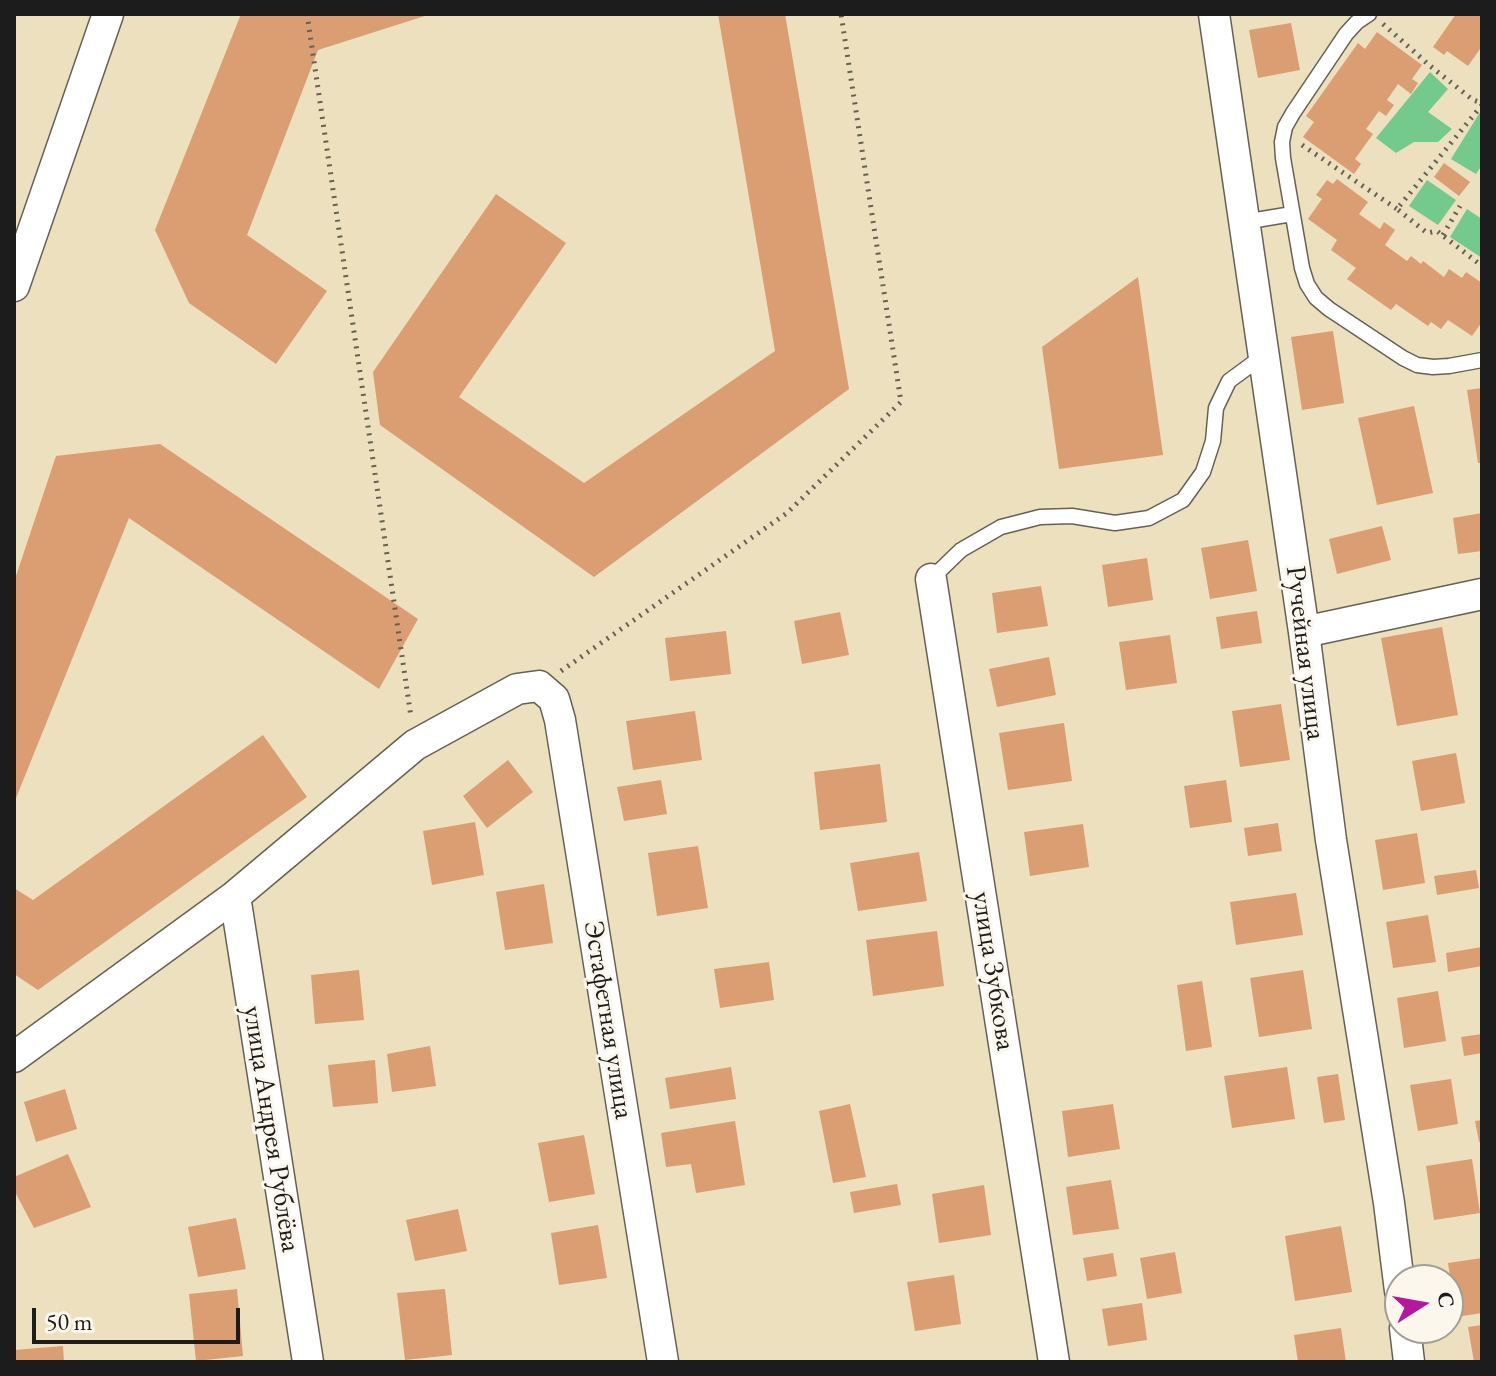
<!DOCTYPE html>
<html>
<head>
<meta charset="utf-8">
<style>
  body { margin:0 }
  #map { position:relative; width:1496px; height:1376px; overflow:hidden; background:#ece0be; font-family:"EB Garamond",serif }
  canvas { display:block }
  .frame { position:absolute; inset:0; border:16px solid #1c1c1c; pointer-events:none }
  .north { position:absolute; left:1384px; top:1264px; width:80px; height:80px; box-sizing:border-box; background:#fbf7ec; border:2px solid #a29f99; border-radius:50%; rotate:79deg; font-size:22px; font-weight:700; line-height:32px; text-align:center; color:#1c1c1c }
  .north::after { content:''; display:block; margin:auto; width:28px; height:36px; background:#b5179e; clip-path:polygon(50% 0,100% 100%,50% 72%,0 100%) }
  .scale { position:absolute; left:32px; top:1308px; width:208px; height:36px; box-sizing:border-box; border:4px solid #1c1c1c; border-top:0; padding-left:10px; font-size:24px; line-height:28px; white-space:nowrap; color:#1c1c1c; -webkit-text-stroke:6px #fbf7ec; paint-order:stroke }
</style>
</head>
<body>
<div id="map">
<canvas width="1496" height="1376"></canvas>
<div class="frame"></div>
<div class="north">С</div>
<div class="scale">50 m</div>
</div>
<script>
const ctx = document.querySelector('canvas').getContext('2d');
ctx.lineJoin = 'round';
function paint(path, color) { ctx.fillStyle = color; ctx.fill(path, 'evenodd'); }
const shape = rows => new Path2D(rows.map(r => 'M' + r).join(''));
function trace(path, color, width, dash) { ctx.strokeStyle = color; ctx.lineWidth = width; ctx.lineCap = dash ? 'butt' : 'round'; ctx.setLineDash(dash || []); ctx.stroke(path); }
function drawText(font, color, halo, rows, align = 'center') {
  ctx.font = font + ' "EB Garamond",serif'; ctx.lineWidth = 6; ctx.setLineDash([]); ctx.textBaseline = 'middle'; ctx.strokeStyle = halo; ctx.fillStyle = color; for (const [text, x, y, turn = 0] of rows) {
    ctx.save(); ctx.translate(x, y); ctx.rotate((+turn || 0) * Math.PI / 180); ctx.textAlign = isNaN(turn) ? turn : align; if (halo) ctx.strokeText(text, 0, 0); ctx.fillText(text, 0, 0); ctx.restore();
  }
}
const green = shape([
  [1430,72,1448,89,1428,112,1452,129,1438,142,1414,142,1396,153,1376,138],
  [1482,109,1482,165,1476,174,1451,159],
  [1427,180,1456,200,1438,225,1409,206],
  [1467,209,1482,219,1482,258,1450,237]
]);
const building = shape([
  [241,14,428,15,318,50,247,235,327,291,276,364,189,303,155,230],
  [718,14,785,14,849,389,594,577,380,425,373,372,496,194,566,243,459,397,584,483,775,351],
  [1456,14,1482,15,1482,50,1480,49,1468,66,1447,51,1444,55,1433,47],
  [1291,23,1300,70,1258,78,1249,30],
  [1377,32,1422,65,1412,79,1418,83,1411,94,1398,84,1387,100,1394,105,1386,116,1379,111,1366,129,1373,134,1355,159,1361,164,1354,174,1303,137,1314,122,1306,116,1358,43,1365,49],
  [1444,163,1470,182,1459,196,1434,177],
  [1337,179,1368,202,1359,214,1380,229,1384,222,1395,230,1385,245,1407,261,1411,256,1421,264,1423,261,1444,277,1449,269,1462,278,1466,272,1482,283,1482,322,1472,336,1448,320,1441,329,1431,322,1428,326,1396,304,1391,310,1347,279,1356,268,1331,250,1337,240,1308,219,1322,199,1316,195,1327,180,1333,184],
  [1138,277,1163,455,1059,469,1042,347],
  [1333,331,1344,403,1302,410,1291,337],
  [1482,388,1482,463,1478,463,1467,390],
  [1414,406,1433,493,1377,505,1358,418],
  [160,444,418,619,379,689,129,518,14,803,14,582,56,456],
  [1482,513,1482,551,1458,554,1453,518],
  [1382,526,1391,560,1337,574,1329,539],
  [1248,540,1257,591,1210,599,1201,548],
  [1147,558,1153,600,1108,607,1102,565],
  [1041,586,1048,626,997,633,992,593],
  [1257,611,1262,643,1221,649,1216,617],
  [840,612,849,655,802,664,794,621],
  [1442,627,1458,715,1397,726,1381,638],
  [726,631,731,674,670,681,665,638],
  [1170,635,1177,683,1126,690,1119,642],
  [1049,657,1056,695,997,707,989,669],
  [1281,704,1290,760,1240,767,1232,711],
  [695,711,702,760,633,770,626,721],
  [1064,723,1072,781,1008,790,999,733],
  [263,735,307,797,38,990,14,974,14,888,33,900],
  [1456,753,1465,803,1421,811,1412,761],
  [508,760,533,792,487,828,463,796],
  [880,764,887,822,820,830,814,772],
  [661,780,667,814,624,821,617,787],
  [1226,780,1232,822,1190,828,1184,786],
  [475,822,484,875,432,885,423,831],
  [1278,823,1282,851,1248,856,1244,828],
  [1083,824,1089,867,1030,876,1024,832],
  [1417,833,1425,883,1383,890,1375,840],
  [698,846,708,908,657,916,648,853],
  [919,852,927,901,858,911,850,863],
  [1476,870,1479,888,1437,895,1434,876],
  [544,884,553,943,505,950,496,892],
  [1296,893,1303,935,1236,945,1230,902],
  [1428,915,1436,962,1393,968,1386,922],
  [937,931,944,986,873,996,866,940],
  [1482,947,1482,966,1448,972,1446,953],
  [769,962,774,1000,720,1008,714,969],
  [359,970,364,1020,315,1024,311,975],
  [1303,970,1312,1029,1259,1037,1250,978],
  [1202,981,1212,1047,1186,1051,1177,985],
  [1438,991,1446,1041,1404,1048,1397,998],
  [1482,1034,1482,1053,1464,1056,1461,1037],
  [430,1046,436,1086,392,1092,387,1054],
  [375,1060,378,1103,333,1107,328,1065],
  [731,1067,736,1099,670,1109,665,1078],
  [1287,1067,1295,1119,1232,1128,1224,1076],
  [1338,1074,1345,1120,1324,1123,1317,1077],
  [1451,1079,1458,1124,1418,1131,1410,1085],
  [65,1089,77,1129,36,1142,24,1102],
  [850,1104,866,1177,833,1183,819,1111],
  [1113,1104,1120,1149,1068,1157,1062,1111],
  [1482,1120,1482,1142,1479,1142,1475,1121],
  [735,1121,745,1185,696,1193,691,1164,666,1167,661,1133],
  [584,1135,595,1194,549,1202,538,1143],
  [68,1154,91,1207,34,1228,14,1190,14,1177],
  [1472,1159,1480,1213,1434,1220,1426,1166],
  [1111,1180,1119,1229,1073,1235,1066,1187],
  [897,1184,901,1205,854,1213,850,1192],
  [984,1185,991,1235,939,1243,932,1194],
  [458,1209,467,1251,415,1261,406,1220],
  [236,1218,246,1269,198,1277,188,1227],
  [598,1225,607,1278,559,1285,551,1233],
  [1341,1226,1352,1292,1295,1301,1285,1236],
  [1175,1252,1182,1293,1147,1299,1140,1258],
  [1113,1253,1117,1276,1087,1281,1083,1258],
  [1482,1258,1482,1313,1456,1317,1448,1263],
  [954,1275,961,1324,915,1331,907,1282],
  [237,1289,243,1356,196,1361,189,1294],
  [445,1289,452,1355,405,1360,397,1293],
  [1142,1303,1147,1340,1108,1346,1102,1309],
  [1482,1325,1482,1362,1474,1362,1468,1327],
  [1341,1328,1346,1362,1298,1362,1294,1335],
  [63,1346,64,1362,14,1362,14,1350]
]);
const path = shape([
  [307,14,411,717],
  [1383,24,1429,65,1473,100,1482,103],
  [1482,105,1397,209,1427,233,1437,231,1482,266],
  [1302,145,1397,209],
  [1443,235,1460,206],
  [561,671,787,513,901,402,841,14]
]);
const service = shape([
  [1369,14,1357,22,1346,34,1293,113,1285,127,1282,142,1283,158,1302,268,1307,284,1316,298,1329,309,1403,358,1417,365,1433,367,1449,366,1482,360],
  [1244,222,1292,214],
  [931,579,961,550,1001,527,1040,517,1072,516,1115,523,1149,518,1183,500,1203,472,1213,441,1216,408,1229,381,1263,356]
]);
const minor = shape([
  [1214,14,1304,632,1331,840,1389,1203,1400,1291],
  [14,286,108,14],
  [931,579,1054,1362],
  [1304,632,1482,594],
  [235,896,308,1362],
  [14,1057,235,896,415,745,517,689,539,686,554,699,560,720,663,1362],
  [1405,1328,1409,1362]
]);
const streetNames = [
  ["Ручейная улица",1305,653,83],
  ["улица Зубкова",993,971,81],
  ["Эстафетная улица",608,1020,81],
  ["улица Андрея Рублёва",271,1129,81]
];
paint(green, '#74c98d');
paint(building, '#db9d72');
trace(service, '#656155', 17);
trace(minor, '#656155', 33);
trace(path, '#656155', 5, [2, 6]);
trace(service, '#fff', 14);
trace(minor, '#fff', 30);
drawText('28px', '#1c1c1c', '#fbf7ec', streetNames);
</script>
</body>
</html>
